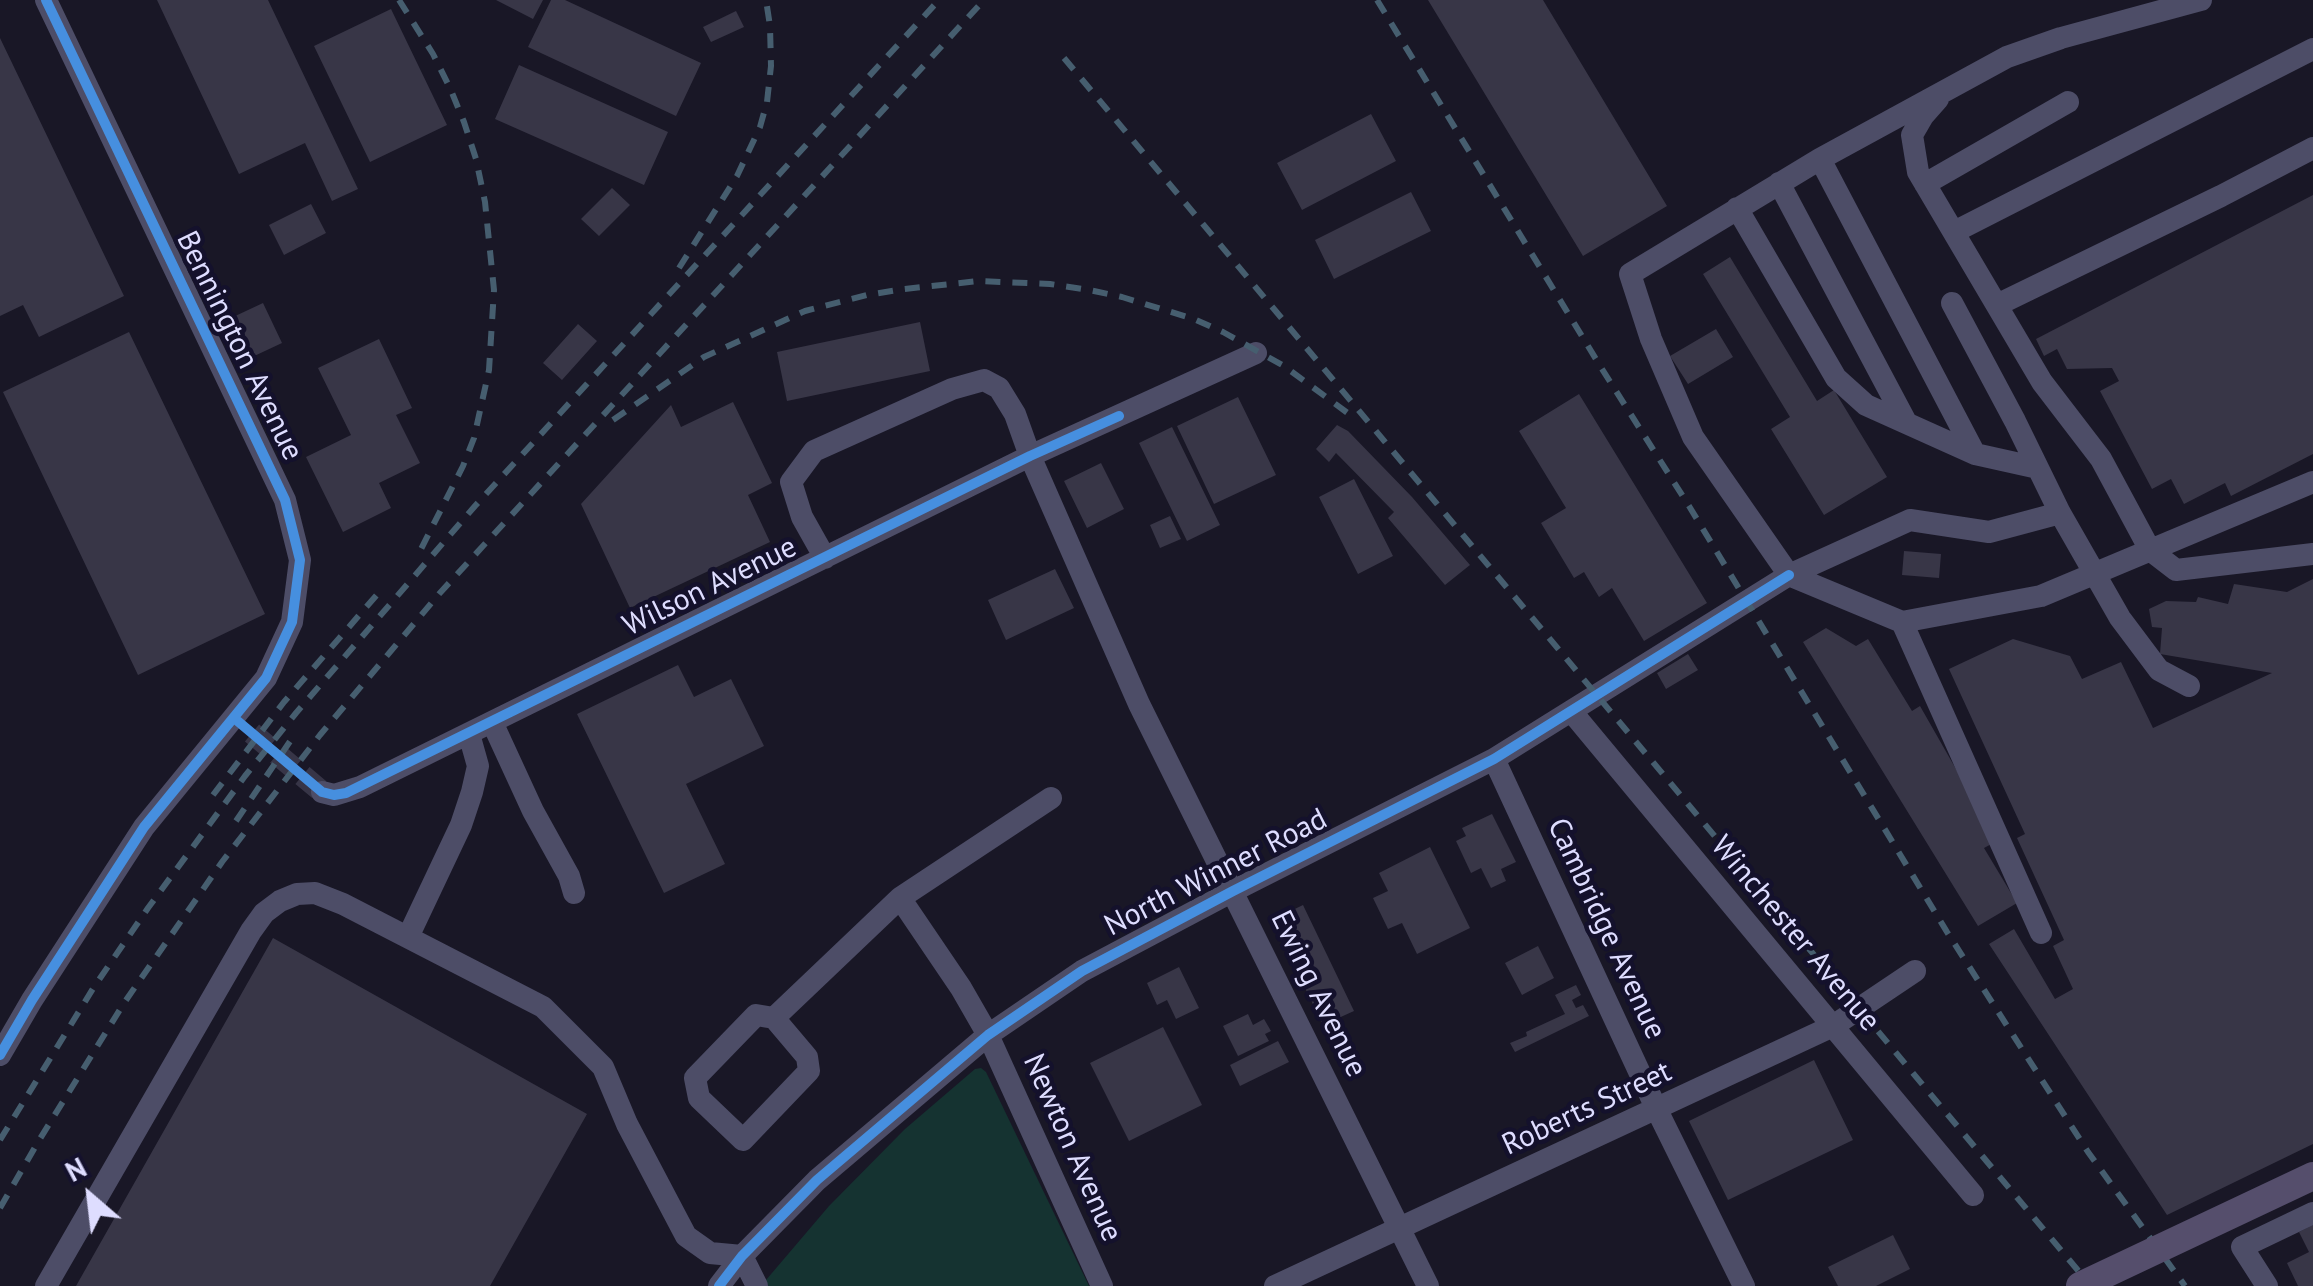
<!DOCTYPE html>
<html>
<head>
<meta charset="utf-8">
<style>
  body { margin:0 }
  #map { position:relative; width:2313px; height:1286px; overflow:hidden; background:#191726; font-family:"PT Sans",sans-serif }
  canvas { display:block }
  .north { position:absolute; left:40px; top:1146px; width:100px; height:100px; -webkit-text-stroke:8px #14112c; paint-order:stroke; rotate:332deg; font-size:28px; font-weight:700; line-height:40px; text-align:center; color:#deddff }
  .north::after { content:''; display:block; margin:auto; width:35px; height:45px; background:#deddff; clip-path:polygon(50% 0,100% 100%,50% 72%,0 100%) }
</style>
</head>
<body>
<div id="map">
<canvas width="2313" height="1286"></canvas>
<div class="north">N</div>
</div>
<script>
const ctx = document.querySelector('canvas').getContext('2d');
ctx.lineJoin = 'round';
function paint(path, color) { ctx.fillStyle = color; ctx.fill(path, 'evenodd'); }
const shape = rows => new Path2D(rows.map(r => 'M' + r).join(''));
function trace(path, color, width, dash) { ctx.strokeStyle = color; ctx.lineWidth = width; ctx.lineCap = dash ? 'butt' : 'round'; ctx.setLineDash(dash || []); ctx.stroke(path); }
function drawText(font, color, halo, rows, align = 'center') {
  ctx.font = font + ' "PT Sans",sans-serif'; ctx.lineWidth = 9; ctx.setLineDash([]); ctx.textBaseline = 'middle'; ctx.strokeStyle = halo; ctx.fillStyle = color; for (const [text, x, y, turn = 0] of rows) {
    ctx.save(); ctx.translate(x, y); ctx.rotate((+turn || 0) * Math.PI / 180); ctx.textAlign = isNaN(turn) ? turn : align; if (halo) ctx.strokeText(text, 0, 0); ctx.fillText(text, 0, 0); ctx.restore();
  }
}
const green = shape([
  [981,1068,986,1072,1089,1286,768,1286,766,1280,829,1206,905,1129,975,1069]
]);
const building = shape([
  [157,0,268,0,358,189,332,201,305,143,239,174],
  [496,0,543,0,533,19],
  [551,0,565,0,701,63,676,116,528,47],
  [1428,0,1543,0,1667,206,1583,256],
  [391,9,447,125,370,162,314,46],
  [736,11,744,27,711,42,703,27],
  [0,38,124,296,39,337,23,305,0,316],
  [519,65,668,132,644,185,495,119],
  [1371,114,1396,161,1302,210,1277,163],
  [612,188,630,205,599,236,581,219],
  [1411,192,1431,231,1334,279,1315,240],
  [2313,195,2313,454,2231,496,2225,483,2184,504,2171,479,2152,489,2100,391,2119,381,2112,368,2067,369,2057,349,2044,356,2036,339],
  [311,204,326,233,284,255,269,225],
  [1730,257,1817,401,1834,390,1887,477,1824,515,1771,429,1790,417,1703,274],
  [263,303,282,343,250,358,231,318],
  [920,322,930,371,787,401,777,352],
  [578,324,597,341,562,380,543,363],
  [1716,329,1733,357,1688,384,1670,356],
  [129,332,265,614,138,675,3,392],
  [379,339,412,408,396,415,420,463,379,483,391,508,343,532,306,457,351,435,318,368],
  [1579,394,1707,603,1644,641,1612,588,1599,597,1584,572,1574,578,1541,523,1566,508,1519,431],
  [1238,397,1276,475,1214,504,1177,426],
  [733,402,772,483,748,495,770,542,630,608,581,504,671,405,681,427],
  [1337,425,1348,431,1412,497,1470,565,1445,585,1388,518,1394,512,1336,453,1329,462,1316,449],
  [1172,427,1220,525,1187,541,1139,443],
  [1101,463,1124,509,1087,528,1064,481],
  [1354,479,1393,556,1358,574,1319,497],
  [1170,516,1181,539,1160,548,1150,525],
  [1904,551,1941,554,1939,578,1902,575],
  [1055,569,1074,608,1006,640,988,600],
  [2313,579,2313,1144,2167,1215,1989,944,2014,929,2055,999,2073,989,2053,946,2064,940,2017,838,2025,834,1949,669,2013,639,2070,656,2082,679,2121,662,2153,728,2272,673,2160,654,2162,628,2152,627,2149,609,2166,601,2196,602,2198,597,2228,604,2234,584,2287,592],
  [1826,628,1856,646,1868,639,1912,711,1920,706,1997,841,1984,848,2017,903,1978,926,1803,642],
  [1688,654,1698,670,1666,689,1657,673],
  [678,665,694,697,731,679,764,746,686,784,725,864,664,893,577,714],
  [1492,814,1516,862,1501,869,1506,881,1491,888,1481,868,1471,873,1456,841,1466,836,1462,828],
  [1430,847,1470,928,1417,954,1402,923,1388,929,1373,898,1388,891,1379,873],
  [1303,905,1354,1011,1323,1025,1272,920],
  [273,938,587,1114,490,1286,76,1286],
  [1538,946,1554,978,1522,995,1505,963],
  [1179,967,1199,1008,1176,1019,1167,1000,1157,1005,1147,983],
  [1576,985,1581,995,1572,1000,1576,1008,1583,1005,1589,1016,1515,1052,1510,1043,1527,1036,1526,1032,1565,1014,1555,995],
  [1248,1014,1253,1025,1264,1019,1271,1031,1265,1034,1269,1041,1238,1056,1223,1026],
  [1163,1027,1202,1105,1129,1141,1090,1063],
  [1278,1041,1289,1062,1240,1086,1230,1065],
  [1814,1060,1853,1140,1728,1200,1689,1121],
  [2313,1225,2313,1286,2298,1286,2287,1263,2309,1252,2299,1232],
  [1893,1235,1910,1269,1876,1286,1838,1286,1828,1267]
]);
const minorTunnel = shape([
  [252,733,322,792]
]);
const minor = shape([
  [2201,0,2061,38,2007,57,1820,159,1630,274,1651,339,1693,437,1789,575,1902,622,2041,596,2313,482],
  [1938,99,1923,116,1912,135,1918,172,2042,382,2101,459,2150,550,2176,570,2313,554],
  [1820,159,1975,454],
  [1779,183,1906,422],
  [1925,184,2068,102],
  [1737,208,1836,378,1866,405,1975,454,2038,468],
  [1954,232,2313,49],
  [1952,303,2015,421,2060,513,2120,618,2159,670,2189,686],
  [1997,305,2221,196,2313,148],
  [825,558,802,517,791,482,814,451,952,389,984,380,999,388,1015,414,1030,456,1139,704,1428,1286],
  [1902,622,2041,933],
  [1571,711,1973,1195],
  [492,722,533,811,569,876,574,893],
  [1494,759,1657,1110,1744,1286],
  [322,792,334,795,360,787,1030,456,1256,353],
  [1051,798,900,898,961,988,988,1035,1102,1286],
  [408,937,461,825,472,792,478,766,469,734],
  [774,1018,807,1057,809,1071,743,1140,699,1098,695,1078,756,1015,774,1018,900,898],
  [0,1055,32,1000,144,827,266,678,292,622,300,560,285,500,46,0],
  [46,1286,251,931,264,913,280,901,297,894,315,893,343,904,543,1007,603,1067,627,1124,686,1236,710,1253,742,1256,757,1286],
  [719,1286,742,1256,817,1180,988,1035,1082,971,1233,891,1494,759,1789,575,1910,520,1989,532,2060,513],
  [1275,1286,1833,1026,1915,971],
  [2267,1286,2242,1247,2313,1213]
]);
const rail = shape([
  [399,0,433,54,450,88,464,122,476,159,485,202,494,290,489,370,474,438,463,466,417,557],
  [1377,0,1602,369,1689,506,1947,932,2088,1152,2185,1286],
  [1064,58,2091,1286],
  [679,268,737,176,760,127,767,102,771,66,770,26,766,0],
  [613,420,704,357,805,311,867,295,904,289,979,281,1050,284,1089,290,1122,297,1194,319,1223,332,1284,366,1349,414],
  [213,795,284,702,381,590],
  [236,821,295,734],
  [0,1140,94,987,148,908,245,776,296,713,475,506,939,0],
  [0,1208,38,1142,124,1003,222,862,320,735,439,594,984,0]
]);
const majorBridge = shape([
  [2080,1286,2313,1176]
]);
const cycleway = shape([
  [234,718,322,792,334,795,346,793,1030,456,1119,416],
  [0,1055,32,1000,144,827,266,678,292,622,300,560,285,500,46,0],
  [719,1286,742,1256,817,1180,988,1035,1082,971,1233,891,1494,759,1789,575]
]);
const streetNames = [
  ["Bennington Avenue",239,346,64],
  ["Wilson Avenue",710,587,-26],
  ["North Winner Road",1216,873,-27],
  ["Cambridge Avenue",1606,929,65],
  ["Winchester Avenue",1795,934,50],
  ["Ewing Avenue",1318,994,64],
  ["Roberts Street",1587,1109,-25],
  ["Newton Avenue",1072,1148,66]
];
paint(green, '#153331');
paint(building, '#383647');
trace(minorTunnel, '#373547', 22, [22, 11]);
trace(minor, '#4d4d67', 22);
trace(rail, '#465e6f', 6, [15, 12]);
trace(majorBridge, '#554e6c', 28);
trace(cycleway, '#468fdf', 10);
drawText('30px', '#deddff', '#14112c', streetNames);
</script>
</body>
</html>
